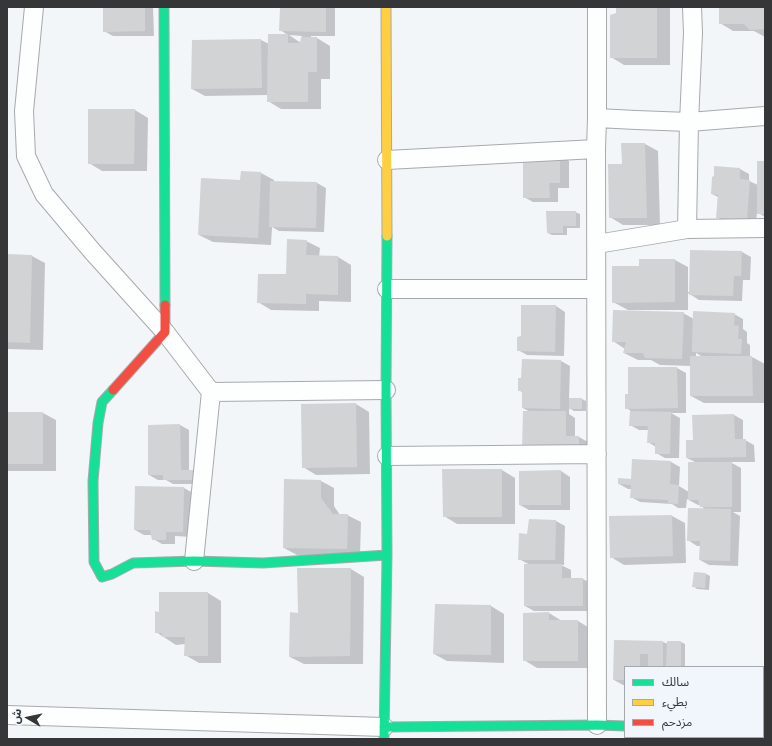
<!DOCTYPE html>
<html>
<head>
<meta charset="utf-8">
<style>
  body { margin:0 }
  #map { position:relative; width:772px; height:746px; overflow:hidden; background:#f3f6f9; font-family:"Noto Serif","Noto Sans Arabic",serif }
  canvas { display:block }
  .frame { position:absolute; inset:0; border:8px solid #343638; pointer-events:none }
  .legend { position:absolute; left:624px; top:666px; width:140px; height:72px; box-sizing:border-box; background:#f0f6fc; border:1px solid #a5a9ae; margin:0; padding:5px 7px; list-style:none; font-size:12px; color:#343638 }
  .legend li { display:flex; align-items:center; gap:8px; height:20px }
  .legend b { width:20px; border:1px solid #a5a9ae }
  .north { position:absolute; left:8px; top:698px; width:40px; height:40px; -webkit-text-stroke:3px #f0f6fc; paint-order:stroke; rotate:279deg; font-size:11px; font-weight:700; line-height:16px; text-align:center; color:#343638 }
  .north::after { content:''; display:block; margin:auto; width:14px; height:18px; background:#343638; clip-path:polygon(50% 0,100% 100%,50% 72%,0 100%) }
</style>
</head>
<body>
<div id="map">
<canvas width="772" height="746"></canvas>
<div class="frame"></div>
<ul class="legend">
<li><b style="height:5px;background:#16e098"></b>سالك</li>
<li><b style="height:5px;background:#ffcf43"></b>بطيء</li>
<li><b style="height:5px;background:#f24e42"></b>مزدحم</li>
</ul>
<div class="north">ش</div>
</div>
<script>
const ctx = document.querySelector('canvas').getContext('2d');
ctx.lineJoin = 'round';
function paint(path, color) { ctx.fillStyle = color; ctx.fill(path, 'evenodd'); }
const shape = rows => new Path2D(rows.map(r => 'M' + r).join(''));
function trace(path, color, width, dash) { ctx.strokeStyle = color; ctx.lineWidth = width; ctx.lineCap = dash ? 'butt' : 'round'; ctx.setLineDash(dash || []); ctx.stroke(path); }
const shadow = shape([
  [104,7,153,7,154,36,113,36,104,31],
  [281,7,335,7,335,36,311,36,311,38,317,38,330,46,330,79,321,79,321,109,281,109,268,101,268,95,205,96,192,89,261,40,269,44,269,35,288,35,280,30],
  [289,35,302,36,301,43],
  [617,7,670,7,670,65,624,65,611,57,617,14],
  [720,7,765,7,765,37,754,31,733,31,720,23],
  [135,110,148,118,147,171,102,171,89,163],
  [622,144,645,144,658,151,660,225,623,225,610,217,623,165],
  [560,156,569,161,569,188,558,188,558,202,533,202,524,197],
  [765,162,765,217,757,212,756,224,726,223,717,217,718,197,712,194,715,177,715,167,740,169,749,174,749,181,758,185],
  [242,172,261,173,274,180,274,182,317,183,326,188,324,232,279,231,272,227,271,245,213,242,199,235,241,181],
  [575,212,580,214,580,228,567,228,567,235,552,235,548,233],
  [306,241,320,248,319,257,338,257,351,265,351,302,319,301,319,311,271,310,258,302,287,276],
  [742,252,751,257,750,280,743,280,742,301,699,300,688,293,688,310,628,310,613,302,640,267,640,260,675,260,688,267,688,292,690,292],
  [7,255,32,256,45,263,43,350,7,349],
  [522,306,556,306,565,312,564,356,527,355,518,350,522,337],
  [683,313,694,319,734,314,743,319,743,329,747,332,747,343,750,345,750,357,752,357,765,364,765,403,704,403,691,396,691,366,660,365,651,360,638,360,624,353,625,349,613,341],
  [696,353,703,357,696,357],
  [561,361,570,366,569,399,582,399,586,401,586,411,574,411,569,408,569,414,575,418,575,437,579,437,588,442,588,455,530,412,523,408,523,393,519,390],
  [677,368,686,373,686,413,671,413,680,418,679,458,665,458,656,453,656,447,648,442,649,430,639,430,630,425,631,411,626,408],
  [356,404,369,412,370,474,316,475,303,467,302,405],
  [7,413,43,413,56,420,56,471,7,471],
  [734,415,743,420,743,440,745,440,754,445,755,462,730,462,741,468,741,512,733,512,740,516,738,566,709,565,700,560,701,546,697,546,688,540,706,510,701,506,700,505,698,505,687,499,686,508,678,508,672,504,640,502,631,497,632,489,628,489,619,484,632,480,671,462,680,467,679,486,689,492,697,463,687,458,694,441],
  [180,425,189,430,189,471,193,471,202,476,202,484,173,484,166,480,158,480,149,475,149,426],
  [502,470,515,478,515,524,457,524,444,516],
  [561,471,570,477,570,510,529,510,520,505],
  [285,480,321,481,334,488,334,506,340,515,347,515,361,522,360,556,297,555,284,548],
  [184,488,193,493,192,537,175,536,175,544,162,544,153,539,152,535,144,535,135,530],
  [672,516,685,523,686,563,624,565,611,557],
  [556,521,565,526,564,565,561,565,571,570,571,579,583,579,592,584,592,611,534,611,525,606,530,565,519,559],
  [298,569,351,569,364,577,363,664,304,664,290,657,299,614],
  [706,574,710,576,709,590,697,589,693,586],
  [160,593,208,593,221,601,221,663,199,663,185,655,185,644,176,645,156,632,160,613],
  [436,605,491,606,504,614,504,663,447,661,434,654],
  [549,613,562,621,578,621,591,629,591,668,537,668,524,660,524,614],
  [615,641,663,642,668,644,681,642,685,644,685,667,625,667,625,685,623,685,614,680]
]);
const building = shape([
  [103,7,145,7,145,31,103,32],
  [280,7,326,7,326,32,279,31],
  [616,7,657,7,657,58,610,58,610,15,616,13],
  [719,7,765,7,765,29,750,30,744,24,719,24],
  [268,34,288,34,288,43,300,43,301,37,317,37,317,72,308,72,308,102,267,102],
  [261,39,262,88,191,89,192,40],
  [88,109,135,109,134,164,88,164],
  [621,143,645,143,647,218,609,218,608,164,622,164],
  [523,155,560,155,560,183,549,183,550,198,523,198],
  [757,161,765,161,765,214,757,214],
  [714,166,740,168,740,179,750,180,747,220,716,218,718,195,711,194,712,177,714,176],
  [241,171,261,172,258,238,198,235,201,178,240,180],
  [270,181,317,182,316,228,269,227],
  [546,211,576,211,576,226,563,226,563,233,547,233],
  [287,239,307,240,306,255,338,256,338,295,306,294,306,304,257,303,258,274,286,274],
  [690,250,742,251,741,276,734,276,733,296,689,295],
  [7,254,32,255,30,343,7,342],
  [639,259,675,259,675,302,612,303,612,266,639,266],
  [521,305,556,305,555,352,517,351,517,337,521,336],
  [613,310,684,312,682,359,645,358,643,353,623,353,626,342,612,342],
  [693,311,735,313,734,325,739,326,738,339,742,339,741,354,692,352],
  [690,356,752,356,753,396,690,396],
  [522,359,561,360,560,409,522,408,522,391,518,391,518,378,521,378],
  [628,367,677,367,678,408,625,409,625,394,628,394],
  [569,398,582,398,582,409,569,409],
  [356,403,357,467,302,468,301,404],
  [523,411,566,411,566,436,579,436,579,451,522,450],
  [630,411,671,412,670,454,655,454,655,443,647,443,648,426,629,426],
  [7,412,43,412,43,464,7,464],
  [734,414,735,439,746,439,746,457,686,458,686,440,693,440,692,415],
  [180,424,181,470,194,470,194,480,163,480,163,475,148,475,148,425],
  [632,459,671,461,670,484,679,485,678,504,668,503,668,500,630,498,631,485,618,484,618,478,631,479],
  [688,462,732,462,732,507,700,507,698,500,688,500],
  [442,469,502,469,502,517,443,517],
  [561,470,561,505,519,505,519,471],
  [284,479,321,480,321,498,333,514,348,514,347,549,283,548],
  [135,486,184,487,183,532,166,532,166,540,152,540,150,530,134,530],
  [688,508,731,509,730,561,699,560,700,541,687,541],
  [672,515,673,556,610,558,609,516],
  [529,519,556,520,555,560,518,560,519,533,527,534],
  [524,564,562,564,562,578,583,578,583,606,524,606],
  [297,568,351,568,350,656,289,657,290,612,298,613],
  [694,572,706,573,705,588,692,587],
  [159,592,208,592,208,656,184,656,185,637,162,637,162,633,155,633,155,611,159,612],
  [435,604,491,605,491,655,433,654],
  [549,612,549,620,578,620,578,661,523,661,523,613],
  [614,640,663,641,663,667,648,667,648,654,640,654,640,667,625,667,625,680,613,680],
  [667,641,681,641,681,667,666,667]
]);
const street = shape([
  [34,7,24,111,26,156,44,194,92,251,165,332,211,392,386,390],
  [597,118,636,120,689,122,765,116],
  [387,160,596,149],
  [687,229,689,122,693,33,692,7],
  [597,244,687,229,765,228],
  [387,289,596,289],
  [387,456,597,454],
  [194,561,211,392],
  [7,715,384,727],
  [597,725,596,149,597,118,597,7],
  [698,739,698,737]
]);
const fast = shape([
  [164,7,165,305],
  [113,390,102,402,98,423,93,481,94,562,102,577,112,574,133,563,194,561,263,563,387,555],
  [384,727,597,725,625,726],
  [384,739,387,555,386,390,387,236]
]);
const slow = shape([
  [386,7,387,236],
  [763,728,765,728]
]);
const jam = shape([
  [113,390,165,332,165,305]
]);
paint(shadow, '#0003');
paint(building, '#d1d3d5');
trace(street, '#a7aaac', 20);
trace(fast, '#a7aaac', 11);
trace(slow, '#a7aaac', 11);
trace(jam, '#a7aaac', 11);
trace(street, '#fdfefe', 18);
trace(fast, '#16e098', 9);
trace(slow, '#ffcf43', 9);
trace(jam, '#f24e42', 9);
</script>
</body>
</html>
